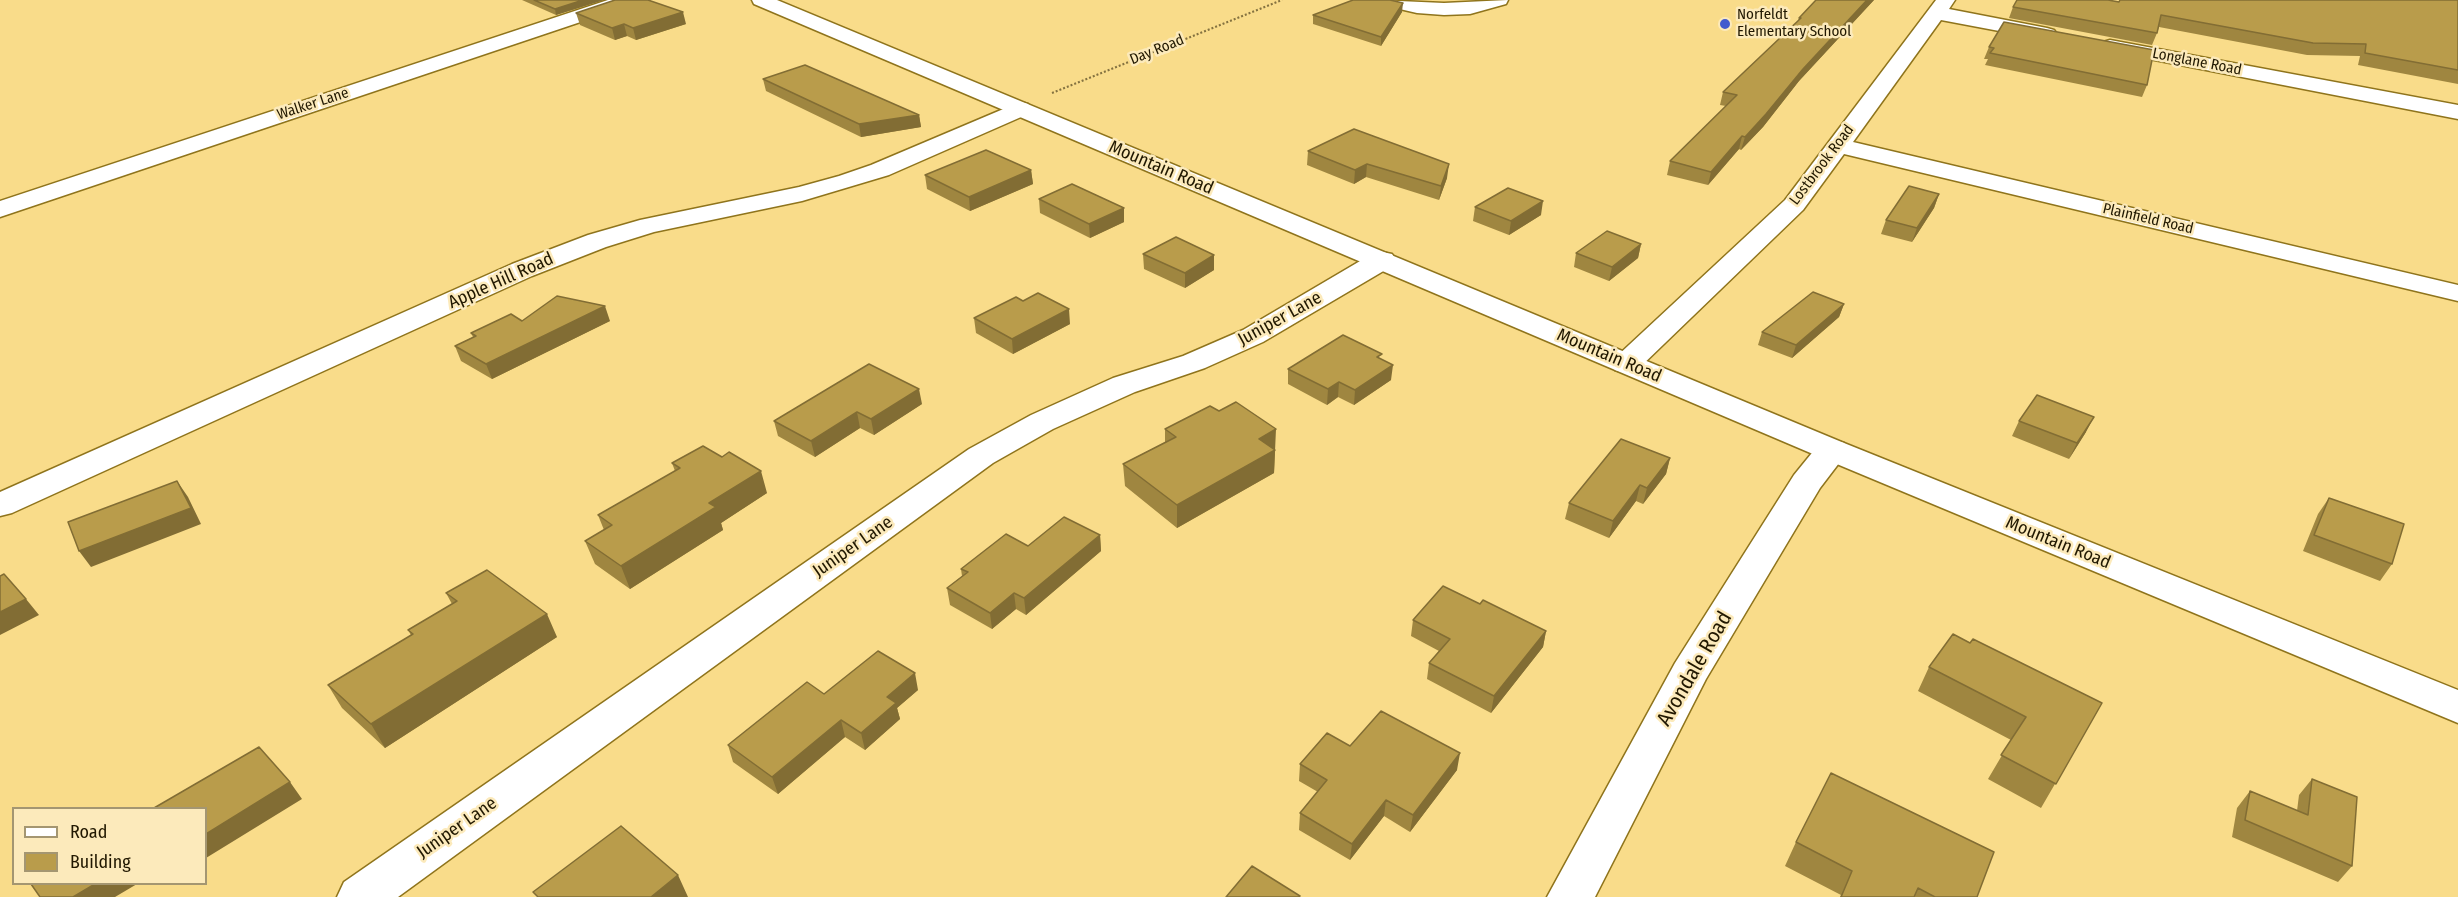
<!DOCTYPE html>
<html>
<head>
<meta charset="utf-8">
<style>
  body { margin:0 }
  #map { position:relative; width:2458px; height:897px; overflow:hidden; background:#f9dc8a; font-family:"Fira Sans Condensed",sans-serif }
  canvas { display:block }
  .legend { position:absolute; left:12px; top:807px; width:195px; height:78px; box-sizing:border-box; background:#fceabb; border:2px solid #a49671; margin:0; padding:8px 10px; list-style:none; font-size:18px; color:#211801 }
  .legend li { display:flex; align-items:center; gap:12px; height:30px }
  .legend b { width:30px; border:2px solid #a49671 }
</style>
</head>
<body>
<div id="map">
<canvas width="2458" height="897"></canvas>
<ul class="legend">
<li><b style="height:8px;background:#fff"></b>Road</li>
<li><b style="height:16px;background:#b99c4b"></b>Building</li>
</ul>
</div>
<script>
const ctx = document.querySelector('canvas').getContext('2d');
ctx.lineJoin = 'round';
const shape = rows => new Path2D(rows.map(r => 'M' + r).join(''));
function trace(path, color, width, dash) { ctx.strokeStyle = color; ctx.lineWidth = width; ctx.lineCap = dash ? 'butt' : 'round'; ctx.setLineDash(dash || []); ctx.stroke(path); }
function paint(path, color) { ctx.fillStyle = color; ctx.fill(path, 'evenodd'); }
function drawText(font, color, halo, rows, align = 'center') {
  ctx.font = font + ' "Fira Sans Condensed",sans-serif'; ctx.lineWidth = 5; ctx.setLineDash([]); ctx.textBaseline = 'middle'; ctx.strokeStyle = halo; ctx.fillStyle = color; for (const [text, x, y, turn = 0] of rows) {
    ctx.save(); ctx.translate(x, y); ctx.rotate((+turn || 0) * Math.PI / 180); ctx.textAlign = isNaN(turn) ? turn : align; if (halo) ctx.strokeText(text, 0, 0); ctx.fillText(text, 0, 0); ctx.restore();
  }
}
const path = shape([
  [1052,93,1282,0]
]);
const minor = shape([
  [608,0,636,0,634,4,0,217,0,201,608,0],
  [1376,0,1444,3,1508,0,1506,4,1470,14,1444,15,1417,13,1378,4,1376,0],
  [1936,0,1955,0,1949,9,2047,28,2054,30,2057,34,2054,38,2047,40,1941,20,1853,142,2458,285,2458,301,1844,154,1803,210,1637,370,1626,373,1615,370,1611,364,1615,358,1785,200,1936,0],
  [2110,40,2458,105,2458,119,2103,50,2100,46,2103,42,2110,40],
  [1020,102,1028,104,1031,109,1028,114,889,175,802,201,654,232,606,247,532,276,12,513,0,516,0,492,512,264,588,235,640,220,799,187,839,176,871,165,1020,102],
  [1382,252,1392,254,1396,260,1392,266,1263,342,1205,368,1135,392,1053,429,993,463,398,897,337,897,344,882,969,449,1031,415,1113,378,1183,356,1243,330,1372,254,1382,252],
  [1832,440,1844,443,1849,450,1820,488,1706,679,1595,897,1547,897,1675,663,1794,475,1820,443,1832,440]
]);
const major = shape([
  [752,0,777,0,1844,443,2458,690,2458,723,1820,457,754,4,752,0]
]);
const wall = shape([
  [522,0,604,0,556,15],
  [1816,0,1874,0,1799,81,1763,127,1741,150,1739,149,1708,185,1667,175,1670,161,1726,106,1720,105,1723,92,1798,21,1799,18],
  [2458,0,2458,84,2358,65,2360,56,2307,55,2159,27,2157,33,2152,45,2009,18,2013,7,2119,2],
  [1402,12,1381,46,1313,24,1313,15],
  [576,13,686,24,636,40,627,36,615,40,580,25],
  [1989,47,2147,85,2142,97,1985,65,1988,59,1984,59],
  [763,79,919,115,921,127,861,137,766,91],
  [1308,151,1447,178,1439,200,1366,177,1354,184,1307,165],
  [1031,170,1033,184,970,211,927,189,925,175],
  [1939,194,1934,208,1912,242,1881,234,1886,220],
  [1039,199,1124,208,1124,222,1090,238,1040,213],
  [1475,207,1541,215,1509,235,1473,221],
  [1641,244,1638,258,1609,281,1574,267,1576,253],
  [1143,254,1214,255,1214,270,1185,288,1144,269],
  [1023,301,1070,324,1013,354,976,333,974,318],
  [1844,304,1839,317,1792,358,1758,345,1762,332],
  [522,321,610,321,492,379,461,361,455,346,473,337,471,333],
  [1382,359,1391,380,1354,405,1338,397,1327,405,1288,384,1288,369],
  [922,404,874,435,860,428,815,457,778,436,774,421],
  [2019,421,2086,432,2069,459,2012,436],
  [1165,429,1276,452,1275,452,1274,473,1177,528,1125,486,1123,464,1165,442],
  [1670,458,1666,474,1643,504,1636,501,1609,538,1565,519,1569,503],
  [672,463,767,493,721,523,723,530,630,589,595,564,585,541,604,530,598,515,675,471],
  [2329,498,2392,564,2380,581,2303,551,2318,514],
  [1100,535,1101,551,1026,615,1016,609,992,629,950,605,947,588,962,576,961,569,1028,546],
  [446,593,557,637,385,748,342,708,328,685,411,635,408,630,452,604],
  [1480,604,1546,631,1543,647,1491,713,1427,679,1429,663,1439,651,1411,636,1413,620],
  [1970,643,2102,703,2041,808,1988,779,2011,740,1918,691,1929,667],
  [918,690,897,708,900,719,865,750,845,737,778,794,733,762,728,745,824,694],
  [1350,746,1457,770,1410,832,1384,816,1350,860,1299,830,1300,813,1318,792,1299,781,1300,764],
  [2312,779,2352,866,2338,882,2232,837,2237,808,2250,791,2297,811,2299,795],
  [1796,842,1977,897,1840,897,1841,895,1785,866]
]);
const shadedWall = shape([
  [583,0,604,0,556,15,555,9],
  [1867,0,1874,0,1799,81,1763,127,1741,150,1745,137,1803,69],
  [1403,3,1402,12,1381,46,1381,37],
  [683,12,686,24,636,40,633,28],
  [624,24,627,36,615,40,612,28],
  [919,115,921,127,861,137,859,124],
  [1742,136,1739,149,1708,185,1711,172],
  [1367,164,1366,177,1354,184,1355,170],
  [1449,164,1447,178,1439,200,1441,186],
  [1031,170,1033,184,970,211,969,197],
  [1939,194,1934,208,1912,242,1917,228],
  [1543,201,1541,215,1509,235,1511,221],
  [1124,208,1124,222,1090,238,1089,224],
  [1641,244,1638,258,1609,281,1612,267],
  [1214,255,1214,270,1185,288,1185,273],
  [1844,304,1839,317,1792,358,1796,345],
  [605,306,610,321,492,379,486,364],
  [1069,309,1070,324,1013,354,1012,339],
  [1393,365,1391,380,1354,405,1355,390],
  [1339,382,1338,397,1327,405,1328,389],
  [919,389,922,404,874,435,871,419],
  [857,412,860,428,815,457,811,441],
  [2094,417,2086,432,2069,459,2077,443],
  [1276,429,1274,473,1177,528,1177,505,1259,439],
  [1670,458,1666,474,1643,504,1647,488],
  [761,471,767,493,721,523,723,530,630,589,621,566,709,503],
  [177,481,188,497,201,524,91,567,79,551],
  [1640,485,1636,501,1609,538,1613,521],
  [1100,535,1101,551,1026,615,1024,598],
  [1014,593,1016,609,992,629,990,613],
  [26,599,39,615,0,635,0,612],
  [547,614,557,637,385,748,371,724],
  [1546,631,1543,647,1491,713,1494,696],
  [915,673,918,690,897,708,900,719,865,750,861,733,887,697],
  [841,720,845,737,778,794,772,777],
  [1460,753,1457,770,1410,832,1413,815],
  [290,782,302,799,206,858,206,834],
  [1386,800,1384,816,1350,860,1352,844],
  [678,875,688,897,651,897],
  [95,884,137,884,115,897,73,897]
]);
const building = shape([
  [534,0,583,0,555,9,534,0],
  [615,0,648,0,683,12,633,28,624,24,612,28,576,13,615,0],
  [1353,0,1390,0,1403,3,1381,37,1313,15,1353,0],
  [1816,0,1867,0,1803,69,1766,114,1745,137,1742,136,1711,172,1670,161,1737,95,1723,92,1801,18,1799,18,1816,0],
  [2017,0,2108,0,2119,2,2120,0,2458,0,2458,70,2365,53,2366,44,2313,43,2161,15,2157,33,2013,7,2017,0],
  [2004,22,2154,50,2147,85,1990,53,1994,48,1989,47,2004,22],
  [805,65,919,115,859,124,763,79,805,65],
  [1354,129,1449,164,1441,186,1367,164,1355,170,1308,151,1354,129],
  [986,150,1031,170,969,197,925,175,986,150],
  [1072,184,1124,208,1089,224,1039,199,1072,184],
  [1909,186,1939,194,1917,228,1886,220,1909,186],
  [1508,188,1543,201,1511,221,1475,207,1508,188],
  [1607,231,1641,244,1612,267,1576,253,1607,231],
  [1176,237,1214,255,1185,273,1143,254,1176,237],
  [1813,292,1844,304,1796,345,1762,332,1813,292],
  [1038,293,1069,309,1012,339,974,318,1016,297,1023,301,1038,293],
  [557,296,605,306,486,364,455,346,476,336,471,333,511,314,522,321,557,296],
  [1343,335,1382,354,1377,357,1393,365,1355,390,1339,382,1328,389,1288,369,1343,335],
  [869,364,919,389,871,419,857,412,811,441,774,421,869,364],
  [2037,395,2094,417,2077,443,2019,421,2037,395],
  [1236,402,1276,429,1259,439,1275,450,1177,505,1123,464,1176,437,1165,429,1210,406,1219,411,1236,402],
  [1621,439,1670,458,1647,488,1640,485,1613,521,1569,503,1621,439],
  [703,446,722,457,729,452,761,471,709,503,716,507,621,566,585,541,612,525,598,515,680,468,672,463,703,446],
  [177,481,191,508,79,551,68,522,177,481],
  [2329,498,2404,524,2392,564,2314,535,2329,498],
  [1064,517,1100,535,1024,598,1014,593,990,613,947,588,968,572,961,569,1006,534,1028,546,1064,517],
  [487,570,547,614,371,724,328,685,413,634,408,630,457,601,446,593,487,570],
  [4,574,26,599,0,612,0,576,4,574],
  [1443,586,1480,604,1483,600,1546,631,1494,696,1429,663,1450,639,1413,620,1443,586],
  [1953,634,1970,643,1973,639,2102,703,2056,784,2001,755,2026,717,1929,667,1953,634],
  [878,651,915,673,887,697,896,703,861,733,841,720,772,777,728,745,807,682,824,694,878,651],
  [1381,711,1460,753,1413,815,1386,800,1352,844,1300,813,1327,780,1300,764,1327,733,1350,746,1381,711],
  [259,747,290,782,206,834,206,808,154,808,259,747],
  [1831,773,1994,852,1977,897,1935,897,1918,888,1914,897,1841,897,1852,871,1796,842,1831,773],
  [2312,779,2357,797,2352,866,2245,820,2250,791,2308,815,2312,779],
  [621,826,678,875,651,897,538,897,533,892,621,826],
  [1252,866,1300,896,1299,897,1226,897,1252,866],
  [31,884,95,884,73,897,40,897,31,884]
]);
const markers = [
  [1725,24,6,"#425ace"]
];
const farPoinames = [
  ["Norfeldt",1737,15],
  ["Elementary School",1737,32]
];
const farStreetnames = [
  ["Day Road",1157,50,-22],
  ["Longlane Road",2197,62,11],
  ["Walker Lane",313,104,-18],
  ["Lostbrook Road",1822,165,-53],
  ["Plainfield Road",2148,219,13]
];
const streetNames = [
  ["Mountain Road",1161,168,23],
  ["Apple Hill Road",501,281,-24],
  ["Juniper Lane",1280,319,-29],
  ["Mountain Road",1609,356,23],
  ["Mountain Road",2058,543,22],
  ["Juniper Lane",853,547,-35],
  ["Juniper Lane",457,828,-35]
];
const nearStreetnames = [
  ["Avondale Road",1695,669,-60]
];
trace(minor, '#8f741c', 3);
trace(major, '#8f741c', 3);
trace(path, '#847240', 2, [2, 2]);
paint(minor, '#fff');
paint(major, '#fff');
paint(wall, '#9f8640');
paint(shadedWall, '#826d34');
paint(building, '#b99c4b');
trace(building, '#826d34', 1.5);
for (const [x, y, r, color] of markers) { const dot = new Path2D(); dot.arc(x, y, r, 0, 2 * Math.PI); ctx.fillStyle = color; ctx.fill(dot); trace(dot, '#fceabb', 2); }
drawText('15px', '#211801', '#fceabb', farPoinames, 'left');
drawText('15px', '#211801', '#fceabb', farStreetnames);
drawText('18px', '#211801', '#fceabb', streetNames);
drawText('21px', '#211801', '#fceabb', nearStreetnames);
</script>
</body>
</html>
